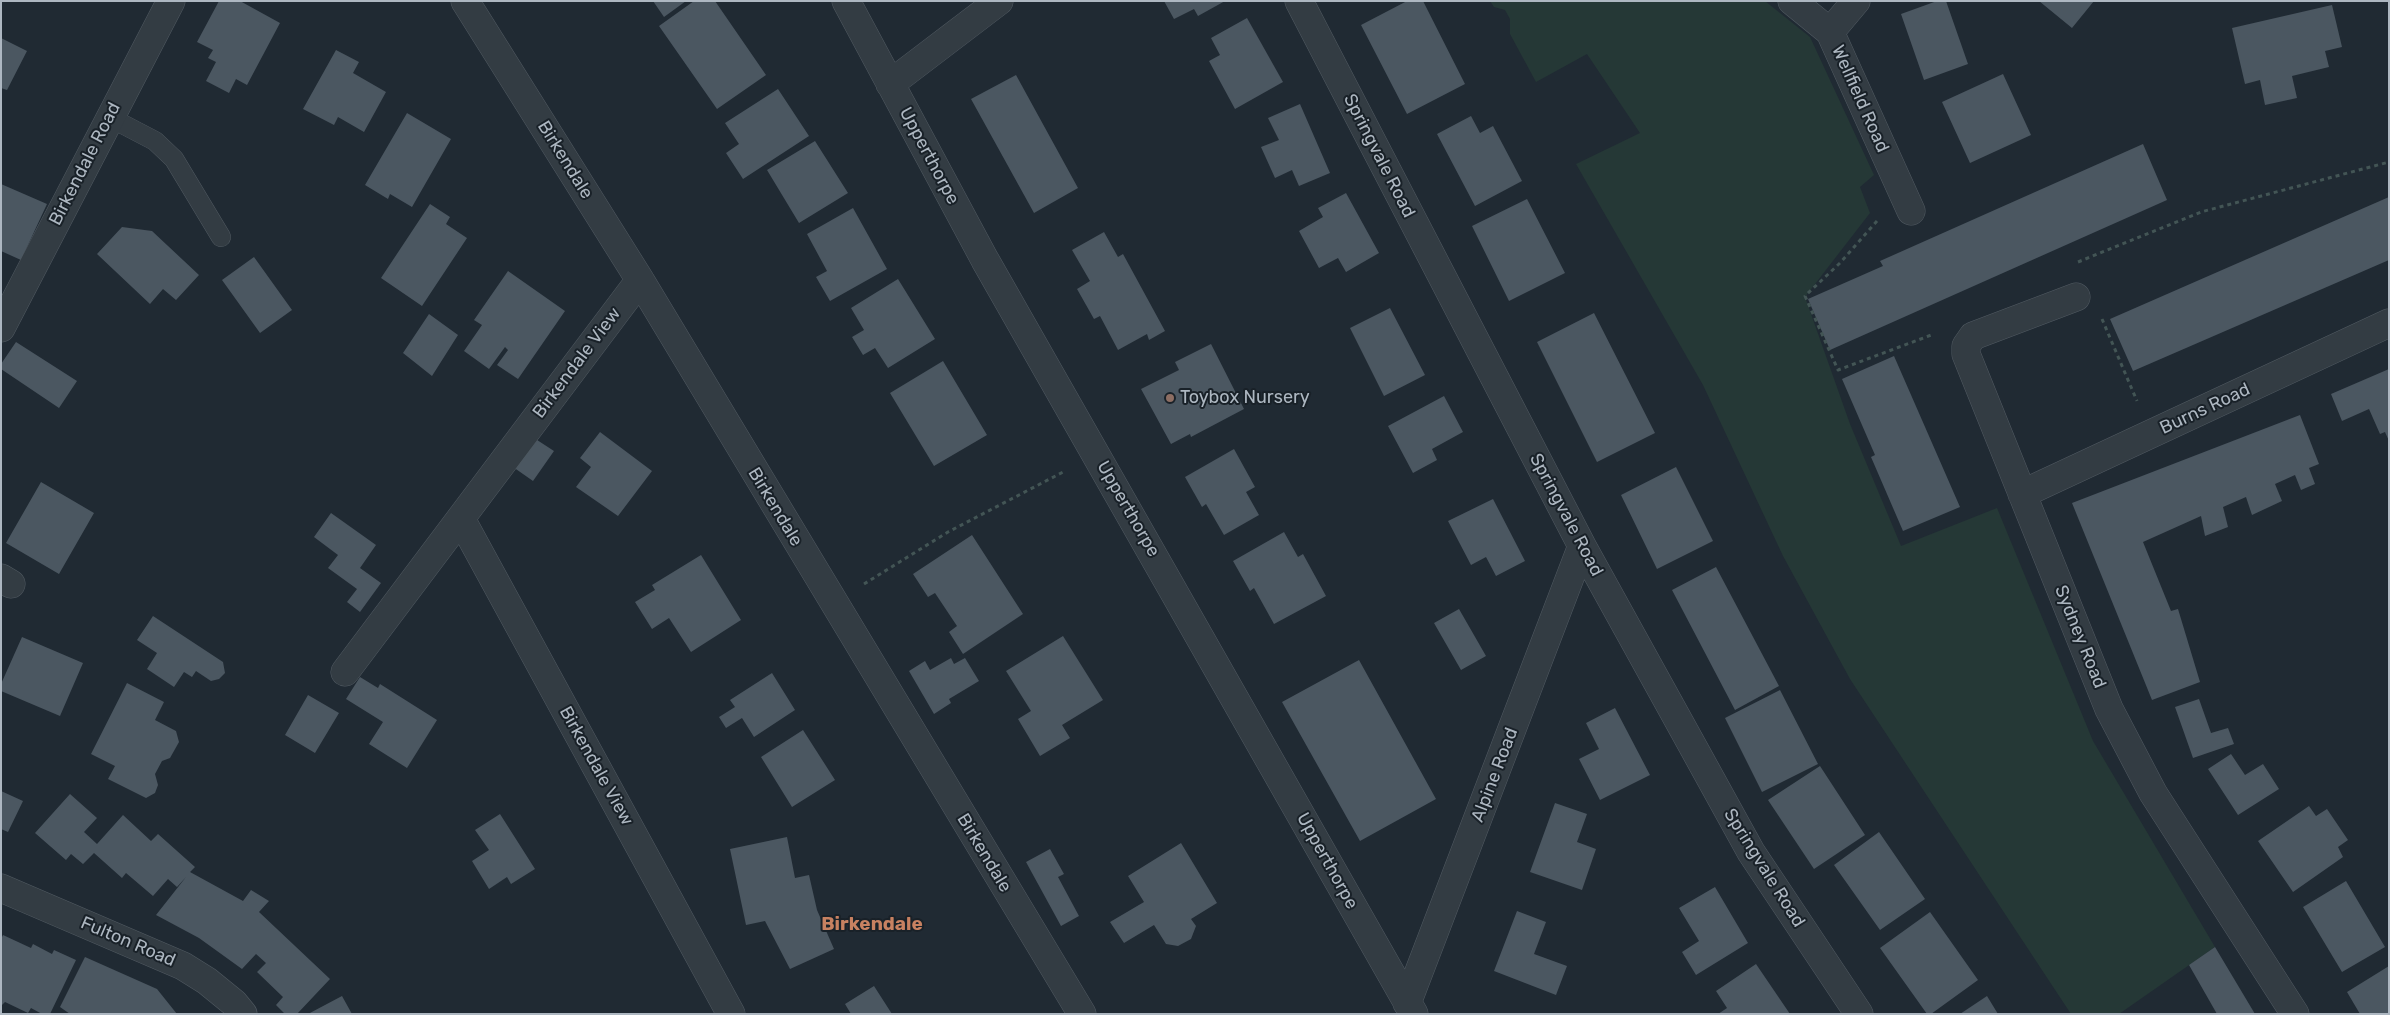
<!DOCTYPE html>
<html>
<head>
<meta charset="utf-8">
<style>
  body { margin:0 }
  #map { position:relative; width:2390px; height:1015px; overflow:hidden; background:#202a33; font-family:Rubik,sans-serif }
  canvas { display:block }
  .frame { position:absolute; inset:0; border:2px solid #adb7c1; pointer-events:none }
</style>
</head>
<body>
<div id="map">
<canvas width="2390" height="1015"></canvas>
<div class="frame"></div>
</div>
<script>
const ctx = document.querySelector('canvas').getContext('2d');
ctx.lineJoin = 'round';
function paint(path, color) { ctx.fillStyle = color; ctx.fill(path, 'evenodd'); }
const shape = rows => new Path2D(rows.map(r => 'M' + r).join(''));
function trace(path, color, width, dash) { ctx.strokeStyle = color; ctx.lineWidth = width; ctx.lineCap = dash ? 'butt' : 'round'; ctx.setLineDash(dash || []); ctx.stroke(path); }
function drawText(font, color, halo, rows, align = 'center') {
  ctx.font = font + ' Rubik,sans-serif'; ctx.lineWidth = 4; ctx.setLineDash([]); ctx.textBaseline = 'middle'; ctx.strokeStyle = halo; ctx.fillStyle = color; for (const [text, x, y, turn = 0] of rows) {
    ctx.save(); ctx.translate(x, y); ctx.rotate((+turn || 0) * Math.PI / 180); ctx.textAlign = isNaN(turn) ? turn : align; if (halo) ctx.strokeText(text, 0, 0); ctx.fillText(text, 0, 0); ctx.restore();
  }
}
const green = shape([
  [1490,1,1765,1,1810,37,1874,175,1860,187,1870,213,1805,297,1850,424,1901,546,1997,508,2093,741,2215,947,2119,1014,2071,1014,1850,679,1783,556,1703,385,1576,164,1640,133,1587,54,1536,82,1510,34,1510,19,1505,10,1494,7]
]);
const building = shape([
  [219,1,240,1,280,23,247,85,236,79,229,93,206,81,216,62,208,58,213,50,197,42],
  [653,1,686,1,664,17],
  [694,1,715,1,766,75,717,109,659,26],
  [1164,1,1225,1,1198,16,1194,9,1174,19],
  [1407,1,1423,1,1465,84,1407,114,1361,25],
  [1937,1,1946,1,1968,64,1924,80,1901,14],
  [2039,1,2094,1,2072,28],
  [2332,5,2342,47,2325,51,2329,67,2292,76,2297,98,2265,105,2260,80,2245,84,2232,28],
  [1247,18,1283,82,1235,109,1209,61,1220,55,1211,38],
  [1,38,27,51,7,90,1,88],
  [336,50,359,62,353,73,386,92,364,132,338,117,334,125,303,109],
  [2003,74,2031,135,1970,163,1942,102],
  [1016,75,1078,188,1034,213,971,99],
  [778,89,809,136,743,179,726,153,739,144,725,123],
  [1300,104,1330,173,1299,186,1292,170,1275,178,1261,147,1279,140,1268,118],
  [407,113,451,139,412,207,390,194,388,199,365,185],
  [1471,116,1480,133,1493,126,1522,181,1475,206,1437,134],
  [815,141,848,193,799,223,767,170],
  [2143,144,2167,200,1830,350,1808,299,1883,266,1880,261],
  [1,184,47,204,21,260,1,251],
  [1346,193,1379,253,1346,272,1338,258,1319,268,1299,231,1323,217,1318,208],
  [2389,197,2389,260,2133,371,2110,319],
  [1527,199,1565,273,1509,301,1472,226],
  [430,204,450,217,446,224,467,238,422,306,381,278],
  [853,208,887,269,830,301,816,277,827,271,807,234],
  [122,227,152,231,199,275,176,300,163,289,150,304,97,254],
  [1104,232,1118,257,1123,254,1165,331,1149,340,1147,334,1118,350,1100,316,1094,319,1077,289,1090,281,1072,250],
  [254,257,292,310,260,333,222,280],
  [508,271,565,311,518,379,497,365,508,350,505,347,489,369,464,351,482,325,474,320],
  [898,279,935,339,888,368,875,348,863,355,852,337,864,330,851,308],
  [1390,308,1425,375,1384,396,1350,328],
  [1594,313,1655,433,1597,462,1537,342],
  [429,314,458,335,432,376,403,353],
  [16,342,77,381,59,408,1,369,1,364],
  [1211,344,1244,409,1191,437,1190,434,1171,444,1141,389,1179,370,1175,362],
  [1894,356,1960,507,1903,531,1871,457,1875,455,1842,379],
  [943,361,987,435,934,466,890,393],
  [2389,369,2389,441,2385,432,2380,434,2369,409,2342,421,2331,394],
  [1444,396,1463,432,1432,449,1437,460,1413,473,1388,426],
  [2300,415,2319,464,2309,468,2315,484,2301,490,2295,475,2275,484,2282,501,2252,515,2246,497,2223,507,2228,527,2205,536,2201,516,2143,542,2171,611,2178,609,2200,682,2152,700,2072,503],
  [600,432,652,471,618,516,576,487,591,467,580,458],
  [534,438,554,451,533,481,513,467],
  [1234,449,1255,487,1246,492,1259,515,1224,535,1206,504,1202,507,1185,477],
  [1676,467,1713,541,1657,569,1621,495],
  [41,482,94,513,59,574,6,543],
  [1493,499,1525,561,1496,576,1486,557,1471,565,1448,521],
  [331,513,376,545,360,568,381,583,360,612,347,602,357,589,328,568,338,555,314,537],
  [1284,532,1298,557,1303,554,1326,596,1274,624,1254,588,1250,591,1233,561],
  [972,535,1023,614,963,654,949,632,957,626,935,593,928,597,913,574],
  [701,555,741,620,691,652,669,618,652,629,635,602,655,590,652,585],
  [1716,567,1779,686,1735,710,1672,590],
  [1459,609,1486,656,1461,670,1434,623],
  [153,616,223,662,225,673,219,679,211,681,196,671,192,677,184,672,174,687,147,669,157,653,137,640],
  [1063,636,1103,700,1062,725,1070,738,1040,756,1018,719,1031,711,1006,671],
  [22,637,83,663,60,716,1,691,1,684],
  [951,658,954,664,965,658,979,681,949,699,951,703,934,714,909,671,925,661,930,670],
  [1359,660,1436,799,1360,841,1282,702],
  [772,673,795,710,754,737,742,718,726,728,719,717,735,707,730,700],
  [360,677,378,688,380,684,437,720,407,768,369,744,383,722,346,699],
  [127,683,164,702,155,720,176,731,179,742,170,758,162,761,155,774,158,785,155,793,146,798,108,779,115,766,91,754],
  [1780,690,1818,764,1762,792,1725,718],
  [308,695,339,713,315,753,285,735],
  [2199,699,2211,733,2228,728,2234,744,2193,758,2175,707],
  [1615,708,1650,775,1600,800,1579,759,1599,749,1586,723],
  [803,730,835,780,792,807,761,757],
  [2231,754,2245,775,2263,764,2279,789,2238,815,2208,769],
  [1820,766,1865,835,1814,869,1768,800],
  [1,791,23,801,8,832,1,829],
  [70,794,97,818,84,832,97,844,123,815,151,841,158,834,195,867,190,872,243,901,251,890,269,901,259,912,330,979,297,1014,285,1014,276,1005,283,997,257,972,266,963,256,954,242,969,199,938,156,915,186,877,177,887,168,879,153,896,126,873,122,878,94,853,83,864,71,854,66,860,35,833],
  [1555,803,1587,814,1577,842,1596,849,1582,890,1530,872],
  [2309,806,2316,816,2327,809,2348,840,2338,847,2343,857,2293,892,2258,841],
  [500,814,535,869,511,884,507,877,489,889,472,861,489,850,475,830],
  [1879,832,1925,899,1880,930,1834,865],
  [787,837,795,878,809,875,817,910,834,949,790,969,765,921,746,925,730,849],
  [1181,843,1217,903,1191,919,1196,926,1191,939,1178,946,1166,944,1154,925,1124,943,1110,922,1144,902,1128,876],
  [1050,849,1064,874,1058,877,1079,916,1061,926,1026,862],
  [2346,881,2385,947,2342,972,2303,907],
  [1715,887,1748,943,1696,975,1682,952,1699,941,1679,908],
  [1517,911,1546,922,1534,954,1567,966,1556,995,1494,971],
  [1930,912,1978,980,1931,1014,1927,1014,1880,948],
  [3,935,31,948,33,944,52,954,54,950,76,960,50,1014,42,1014,31,1008,28,1013,5,1002,1,1006,1,939],
  [2215,947,2255,1014,2217,1014,2189,965],
  [85,957,157,989,177,1014,70,1014,60,1007],
  [1756,964,1790,1014,1718,1014,1727,1008,1716,991],
  [2389,966,2389,1014,2360,1014,2347,992],
  [874,986,892,1014,851,1014,845,1004],
  [342,996,352,1014,308,1014],
  [1987,996,1998,1014,1960,1014]
]);
const path = shape([
  [1877,221,1840,263,1805,296,1838,370,1934,334],
  [2078,262,2201,212,2389,162],
  [2102,319,2137,401],
  [864,584,948,532,1065,471]
]);
const service = shape([
  [109,117,155,141,174,159,221,237]
]);
const minor = shape([
  [465,1,640,280,1082,1014],
  [846,1,985,260,1414,1014],
  [1299,1,1582,546,1692,745,1751,852,1859,1014],
  [1792,1,1830,32,1911,211],
  [1830,32,1856,1],
  [890,84,999,1],
  [2076,297,1973,336,1966,346,1966,354,2109,709,2153,793,2295,1014],
  [1,328,171,1],
  [2022,494,2389,323],
  [461,519,731,1014],
  [1,578,11,584],
  [345,672,640,280],
  [1,888,183,966,207,981,234,1003,243,1014],
  [1407,1003,1582,546]
]);
const markers = [
  [1170,398,5,"#8d6e63"]
];
const streetNames = [
  ["Wellfield Road",1860,99,66],
  ["Upperthorpe",929,156,62],
  ["Springvale Road",1379,156,63],
  ["Birkendale",565,160,58],
  ["Birkendale Road",85,164,-63],
  ["Birkendale View",577,363,-53],
  ["Burns Road",2205,409,-25],
  ["Birkendale",775,507,59],
  ["Upperthorpe",1128,509,60],
  ["Springvale Road",1566,515,62],
  ["Sydney Road",2080,637,68],
  ["Birkendale View",596,766,61],
  ["Alpine Road",1495,775,-69],
  ["Birkendale",984,853,59],
  ["Upperthorpe",1327,861,61],
  ["Springvale Road",1764,868,58],
  ["Fulton Road",128,942,23]
];
const poiNames = [
  ["Toybox Nursery",1180,398]
];
const neighbourhoodNames = [
  ["Birkendale",872,925]
];
paint(green, '#253836');
paint(building, '#4b5761');
trace(service, '#515a62', 20);
trace(minor, '#515a62', 29);
trace(path, '#435555', 3, [4, 4]);
trace(service, '#333c43', 19);
trace(minor, '#333c43', 28);
for (const [x, y, r, color] of markers) { const dot = new Path2D(); dot.arc(x, y, r, 0, 2 * Math.PI); ctx.fillStyle = color; ctx.fill(dot); trace(dot, '#192128', 2); }
drawText('18px', '#adb7c1', '#192128', streetNames);
drawText('18px', '#adb7c1', '#192128', poiNames, 'left');
drawText('bold 19px', '#c78161', '#192128', neighbourhoodNames);
</script>
</body>
</html>
